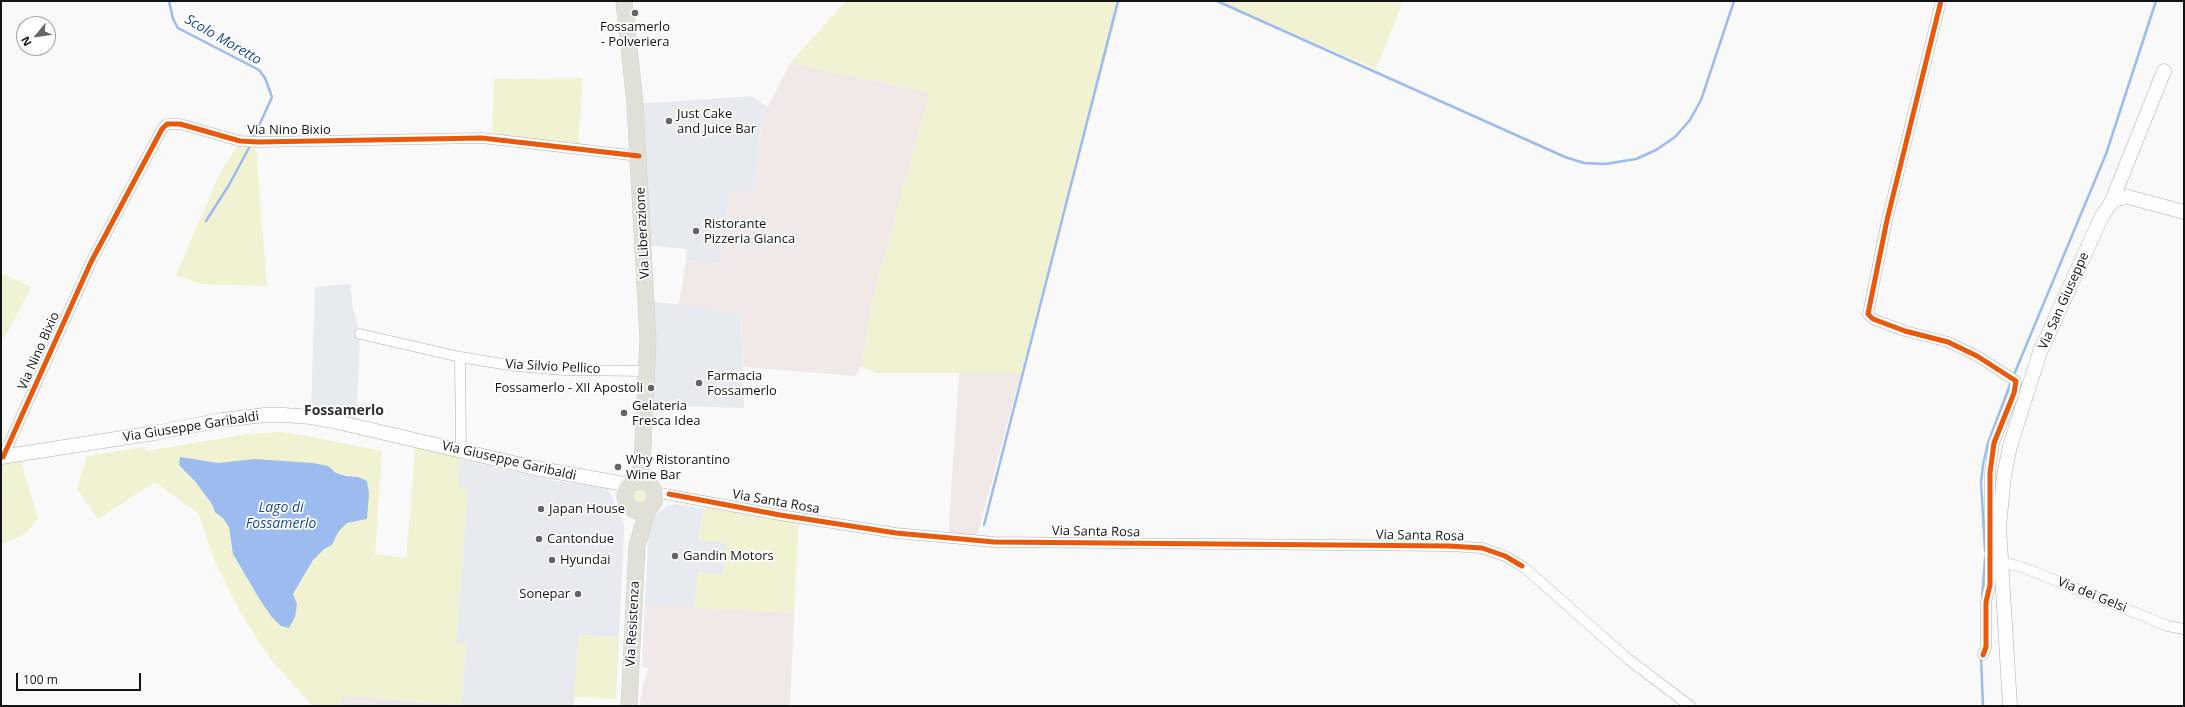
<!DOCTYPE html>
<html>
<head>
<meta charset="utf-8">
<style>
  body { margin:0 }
  #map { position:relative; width:2185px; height:707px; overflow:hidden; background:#f9f9fa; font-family:"Open Sans",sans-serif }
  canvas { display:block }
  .frame { position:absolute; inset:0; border:2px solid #121313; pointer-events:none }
  .north { position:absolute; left:16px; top:16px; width:40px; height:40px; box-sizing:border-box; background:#fff; border:1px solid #a0a1a1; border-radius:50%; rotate:241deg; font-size:11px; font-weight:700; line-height:16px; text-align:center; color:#121313 }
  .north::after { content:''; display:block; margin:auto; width:14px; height:18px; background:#636464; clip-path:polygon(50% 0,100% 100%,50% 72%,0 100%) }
  .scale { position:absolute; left:16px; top:673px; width:125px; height:18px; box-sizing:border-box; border:2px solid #121313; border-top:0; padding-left:5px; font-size:12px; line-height:14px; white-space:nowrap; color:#121313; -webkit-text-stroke:3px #fff; paint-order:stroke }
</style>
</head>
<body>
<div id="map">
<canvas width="2185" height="707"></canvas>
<div class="frame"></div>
<div class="north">N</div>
<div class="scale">100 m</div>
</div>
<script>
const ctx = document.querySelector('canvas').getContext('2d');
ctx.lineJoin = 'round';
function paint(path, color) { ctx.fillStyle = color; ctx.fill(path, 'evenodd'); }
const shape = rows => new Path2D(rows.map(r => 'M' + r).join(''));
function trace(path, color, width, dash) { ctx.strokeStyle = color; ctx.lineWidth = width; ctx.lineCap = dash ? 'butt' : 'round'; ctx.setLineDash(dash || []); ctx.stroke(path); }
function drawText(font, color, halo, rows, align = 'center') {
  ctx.font = font + ' "Open Sans",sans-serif'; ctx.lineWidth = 3.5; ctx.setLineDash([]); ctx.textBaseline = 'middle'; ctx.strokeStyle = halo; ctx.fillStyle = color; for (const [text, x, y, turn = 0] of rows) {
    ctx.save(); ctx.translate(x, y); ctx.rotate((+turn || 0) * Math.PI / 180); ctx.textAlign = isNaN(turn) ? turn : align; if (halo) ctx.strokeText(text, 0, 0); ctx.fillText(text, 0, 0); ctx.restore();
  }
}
const built = shape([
  [751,96,768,107,762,118,754,194,730,191,721,264,686,261,687,249,643,245,635,104],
  [350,284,353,308,360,334,356,427,311,417,315,287],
  [646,301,696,306,741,315,744,408,645,405],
  [460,459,557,481,607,488,613,499,623,522,624,529,619,637,579,635,574,706,461,705,467,645,456,643,468,490,458,489],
  [675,504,704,509,698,539,728,542,722,575,698,572,694,608,645,604,649,528,654,516,667,506]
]);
const industrial = shape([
  [790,63,930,92,871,307,861,366,855,376,743,367,741,315,679,304,686,261,721,264,730,191,754,194,762,118],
  [959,373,1021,373,976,540,948,538],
  [645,604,794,613,790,706,640,706,643,684,649,669,642,666],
  [340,695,461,705,481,706,341,706]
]);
const green = shape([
  [846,1,1121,1,1021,373,875,373,861,366,871,307,930,92,790,63],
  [1217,1,1403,1,1376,69],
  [583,78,578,147,492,133,494,79],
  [238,145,256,147,267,286,202,284,176,275,220,173],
  [1,273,31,287,5,337,1,336],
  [280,432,307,436,382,451,375,554,406,558,416,440,461,450,458,489,468,490,456,643,467,644,461,705,341,695,341,706,312,705,272,661,242,615,217,566,198,513,155,482,98,519,77,489,87,456,145,447,146,451,248,434],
  [181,457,218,463,273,461,285,463,299,462,328,466,336,473,358,477,369,494,367,519,347,523,338,532,332,545,324,549,313,560,293,594,297,604,260,600,233,554,229,527,223,517,215,512,212,504,194,480],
  [21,462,38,519,25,534,1,545,1,465],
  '632 496a8 8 0 1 1 16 0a8 8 0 1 1-16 0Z',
  [706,500,799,518,794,613,694,608,698,572,722,575,727,543,698,540],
  [579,635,619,637,616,699,574,697]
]);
const water = shape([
  [180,457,218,463,254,459,313,463,328,466,336,473,346,476,358,477,367,481,369,494,367,519,347,523,338,532,332,545,324,549,313,560,293,594,297,604,295,617,289,628,281,626,272,617,260,600,233,554,229,527,223,518,215,512,212,504,194,480,179,465]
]);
const stream = shape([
  [169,1,173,19,178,28,259,70,265,78,272,97,253,139],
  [1217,1,1565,157,1584,163,1605,164,1636,159,1656,150,1675,137,1690,120,1701,100,1734,1],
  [206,221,229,185,251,144],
  [2013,377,2106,154,2156,1],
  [984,525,1118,1],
  [1985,550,1981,482,1983,465,1988,443,2011,382],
  [1982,598,1985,559],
  [1981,657,1983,706]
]);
const street = shape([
  [1941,1,1887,220,1868,314,1873,319,1905,331,1948,342,1977,356,2016,381,2014,393,1994,443,1990,473,1990,585,1986,602,1986,647,1983,655],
  [360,334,460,357,515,366,565,370,647,371],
  [460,357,461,450],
  [3,457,91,262,162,129,167,124,180,124,240,141,258,142,482,138,639,156],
  [654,492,780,515,896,533,994,542,1449,546,1482,548,1505,556,1525,568,1628,659,1690,706],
  [2000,562,2022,567,2168,626,2184,629]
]);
const secondary = shape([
  [2111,203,2164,71],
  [1,457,154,433,222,420,265,415,284,415,311,417,333,421,535,468,630,485],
  [2010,706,1999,526,2004,476,2010,446,2040,352,2102,216,2111,203,2116,199,2128,197,2184,212]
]);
const primary = shape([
  [624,1,635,104,648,339,642,465,636,482],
  '625 496a15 15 0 1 1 30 0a15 15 0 1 1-30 0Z',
  [629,706,637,546,648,509]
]);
const cycleway = shape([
  [1941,1,1887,220,1868,314,1873,319,1905,331,1948,342,1977,356,2016,381,2014,393,1994,443,1990,473,1990,585,1986,602,1986,647,1983,655],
  [3,457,91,262,162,129,167,124,180,124,240,141,258,142,482,138,639,156],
  [669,494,780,515,896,533,994,542,1449,546,1482,548,1505,556,1522,566]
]);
const markers = [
  [635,13,4,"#636464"],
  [669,121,4,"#636464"],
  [696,231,4,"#636464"],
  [699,383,4,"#636464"],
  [651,388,4,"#636464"],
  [624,413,4,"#636464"],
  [618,467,4,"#636464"],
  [541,509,4,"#636464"],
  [539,539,4,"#636464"],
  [675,556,4,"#636464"],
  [552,560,4,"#636464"],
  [578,594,4,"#636464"]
];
const poiNames = [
  ["Fossamerlo",635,27,"center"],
  ["- Polveriera",635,42,"center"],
  ["Just Cake",677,114],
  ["and Juice Bar",677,129],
  ["Ristorante",704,224],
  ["Pizzeria Gianca",704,239],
  ["Farmacia",707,376],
  ["Fossamerlo",707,391],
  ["Fossamerlo - XII Apostoli",643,388,"right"],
  ["Gelateria",632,406],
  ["Fresca Idea",632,421],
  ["Why Ristorantino",626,460],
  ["Wine Bar",626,475],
  ["Japan House",549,509],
  ["Cantondue",547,539],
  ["Gandin Motors",683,556],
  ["Hyundai",560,560],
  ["Sonepar",570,594,"right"]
];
const streetNames = [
  ["Via Nino Bixio",289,130],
  ["Via Liberazione",643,233,-93],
  ["Via San Giuseppe",2064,301,-66],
  ["Via Nino Bixio",39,351,-66],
  ["Via Silvio Pellico",553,367,3],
  ["Via Giuseppe Garibaldi",191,427,-9],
  ["Via Giuseppe Garibaldi",509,461,13],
  ["Via Santa Rosa",776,502,10],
  ["Via Santa Rosa",1096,532,1],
  ["Via Santa Rosa",1420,536,1],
  ["Via dei Gelsi",2092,595,22],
  ["Via Resistenza",633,624,-87]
];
const waterNames = [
  ["Scolo Moretto",223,40,30],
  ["Lago di",281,508],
  ["Fossamerlo",281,524]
];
const neighbourhoodNames = [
  ["Fossamerlo",344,411]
];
paint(built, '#e7eaef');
paint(industrial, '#f1e8e8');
paint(green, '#f0f2d2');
paint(water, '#9cbbef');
trace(stream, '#9cbbef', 2.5);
trace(street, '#afafb0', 11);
trace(secondary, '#afafb0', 15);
trace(primary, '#d2d2d3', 17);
trace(street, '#fefefe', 10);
trace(secondary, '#fefefe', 14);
trace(primary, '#e0e0d8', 16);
trace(cycleway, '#e8590c', 5);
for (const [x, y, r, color] of markers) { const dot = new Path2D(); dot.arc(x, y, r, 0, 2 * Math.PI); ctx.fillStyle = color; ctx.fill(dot); trace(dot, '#fff', 1.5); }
drawText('13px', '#121313', '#fff', poiNames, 'left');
drawText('13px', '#121313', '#fff', streetNames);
drawText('italic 14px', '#16489e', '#fff', waterNames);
drawText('bold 14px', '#303031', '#fff', neighbourhoodNames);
</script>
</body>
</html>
